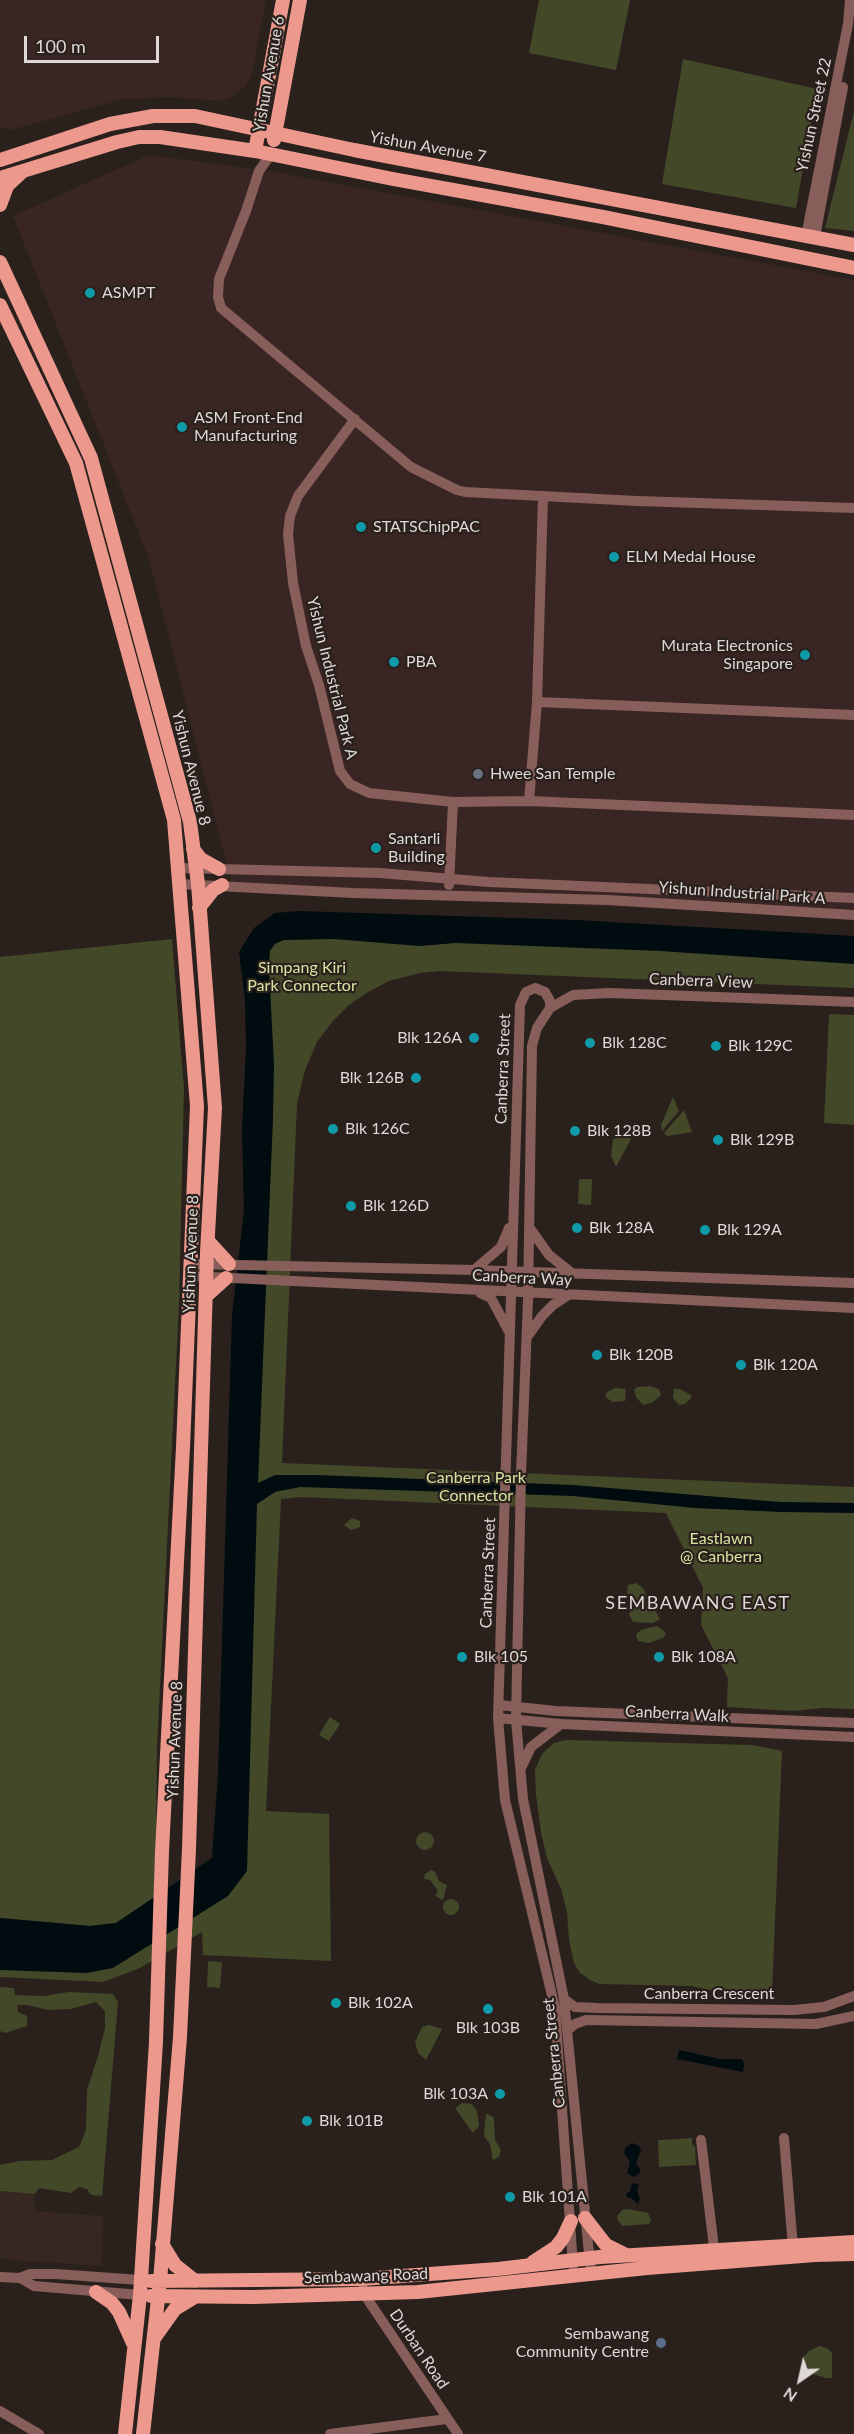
<!DOCTYPE html>
<html>
<head>
<meta charset="utf-8">
<style>
  body { margin:0 }
  #map { position:relative; width:854px; height:2434px; overflow:hidden; background:#2a211d; font-family:Lato,sans-serif }
  canvas { display:block }
  .north { position:absolute; left:770px; top:2350px; width:60px; height:60px; -webkit-text-stroke:4px #2a211d; paint-order:stroke; rotate:214deg; font-size:16px; font-weight:700; line-height:24px; text-align:center; color:#dfd9d6 }
  .north::after { content:''; display:block; margin:auto; width:21px; height:27px; background:#dfd9d6; clip-path:polygon(50% 0,100% 100%,50% 72%,0 100%) }
  .scale { position:absolute; left:24px; top:36px; width:135px; height:27px; box-sizing:border-box; border:3px solid #dfd9d6; border-top:0; padding-left:8px; font-size:18px; line-height:21px; white-space:nowrap; color:#dfd9d6; -webkit-text-stroke:4px #2a211d; paint-order:stroke }
</style>
</head>
<body>
<div id="map">
<canvas width="854" height="2434"></canvas>
<div class="north">N</div>
<div class="scale">100 m</div>
</div>
<script>
const ctx = document.querySelector('canvas').getContext('2d');
ctx.lineJoin = 'round';
function paint(path, color) { ctx.fillStyle = color; ctx.fill(path, 'evenodd'); }
const shape = rows => new Path2D(rows.map(r => 'M' + r).join(''));
function trace(path, color, width, dash) { ctx.strokeStyle = color; ctx.lineWidth = width; ctx.lineCap = dash ? 'butt' : 'round'; ctx.setLineDash(dash || []); ctx.stroke(path); }
function drawText(font, color, halo, rows, align = 'center') {
  ctx.font = font + ' Lato,sans-serif'; ctx.lineWidth = 4.5; ctx.setLineDash([]); ctx.textBaseline = 'middle'; ctx.strokeStyle = halo; ctx.fillStyle = color; for (const [text, x, y, turn = 0] of rows) {
    ctx.save(); ctx.translate(x, y); ctx.rotate((+turn || 0) * Math.PI / 180); ctx.textAlign = isNaN(turn) ? turn : align; if (halo) ctx.strokeText(text, 0, 0); ctx.fillText(text, 0, 0); ctx.restore();
  }
}
const built = shape([
  [0,2191,35,2194,34,2211,103,2216,102,2266,0,2259]
]);
const industrial = shape([
  [0,0,266,0,252,74,245,87,231,97,220,101,170,97,123,99,11,130,0,128],
  [149,155,275,172,854,280,854,916,234,892,148,556,13,216]
]);
const green = shape([
  [539,0,630,0,616,70,529,53],
  [683,59,817,89,796,208,662,184],
  [854,111,854,231,825,228],
  [279,925,854,949,854,988,440,971,420,973,389,981,368,992,349,1005,332,1022,317,1042,305,1070,297,1103,282,1463,854,1487,854,1709,823,1708,794,1711,727,1707,728,1678,701,1625,703,1588,666,1513,302,1497,281,1499,266,1811,329,1814,331,1961,203,1955,202,1932,140,1968,103,1982,0,1977,0,1951,104,1956,232,1850,251,958],
  [172,939,184,1089,179,1303,157,1747,155,1897,116,1923,90,1926,0,1918,0,957],
  [829,1014,854,1015,854,1125,824,1123],
  [673,1097,679,1111,662,1131,661,1125],
  [684,1110,692,1132,667,1136,664,1133],
  [630,1136,631,1139,616,1167,611,1156,613,1139],
  [579,1179,592,1179,591,1205,578,1204],
  [650,1386,659,1389,661,1395,653,1402,643,1405,636,1397,634,1390,637,1387],
  [615,1388,626,1389,625,1401,613,1402,605,1397,607,1392],
  [674,1389,680,1389,691,1395,691,1398,685,1404,679,1405,673,1398],
  [352,1518,360,1521,360,1527,351,1530,344,1525],
  [636,1583,643,1588,660,1619,653,1623,633,1622,629,1614,634,1603,627,1593,628,1585],
  [657,1626,664,1631,666,1634,663,1638,648,1643,638,1641,636,1634,641,1630],
  [330,1717,340,1724,329,1741,319,1735],
  [566,1740,752,1745,782,1751,772,1994,715,1991,691,1986,600,1984,592,1981,580,1973,574,1963,569,1940,567,1912,561,1889,547,1858,541,1832,536,1795,535,1770,542,1754,554,1743],
  '416 1841a9 9 0 1 1 18 0a9 9 0 1 1-18 0Z',
  [431,1870,435,1872,439,1881,447,1885,443,1900,435,1896,438,1891,430,1880,424,1879,425,1874],
  '443 1907a8 8 0 1 1 16 0a8 8 0 1 1-16 0Z',
  [208,1961,222,1962,220,1988,207,1987],
  [0,1987,14,1988,15,1995,44,1996,69,1992,113,1994,118,2002,102,2196,91,2195,87,2189,79,2187,71,2193,39,2188,35,2194,0,2191,0,2165,19,2161,52,2160,79,2147,86,2130,87,2090,98,2056,105,2028,105,2011,96,2002,71,2009,48,2010,28,2005,17,2005,18,2012,27,2016,27,2026,5,2033,0,2031],
  [429,2025,442,2029,426,2060,418,2053,415,2042,422,2027],
  [462,2103,472,2104,477,2111,479,2126,473,2133,455,2108],
  [486,2113,494,2118,495,2140,501,2150,499,2157,493,2160,490,2144,484,2136],
  [692,2138,692,2144,695,2147,696,2165,659,2167,658,2140],
  [629,2209,648,2213,651,2220,649,2224,623,2226,618,2221,617,2216,622,2210],
  [820,2346,827,2348,832,2353,832,2378,826,2378,813,2374,802,2359,809,2351]
]);
const water = shape([
  [299,911,576,920,854,936,854,964,660,951,456,943,419,946,334,939,284,940,275,944,270,951,269,967,274,1065,273,1118,258,1483,275,1475,318,1475,573,1485,781,1502,854,1503,854,1513,781,1512,695,1508,573,1496,300,1487,275,1492,257,1504,247,1871,228,1896,113,1968,87,1973,0,1970,0,1918,90,1926,116,1923,212,1858,218,1773,232,1315,244,1210,242,1131,246,1046,245,999,239,952,254,928,275,913],
  [679,2050,720,2059,742,2059,744,2064,743,2072,677,2059],
  [632,2143,639,2146,641,2150,636,2163,640,2169,640,2173,634,2177,627,2173,630,2162,624,2153,625,2148],
  [632,2183,639,2185,637,2191,640,2199,638,2204,631,2198,626,2197,627,2193,630,2191]
]);
const minor = shape([
  [271,154,259,171,246,211,219,279,218,297,221,308,411,467,457,490,465,492,637,501,854,508],
  [806,236,848,24,850,0],
  [819,238,816,233,817,226,843,87],
  [355,419,298,496,290,516,288,534,293,583,306,646,319,685,340,771,350,784,369,793,453,802,529,801,854,815],
  [537,702,854,715],
  [529,801,537,702,543,496],
  [178,868,380,873,489,882,854,898],
  [179,884,353,893,608,900,854,915],
  [449,885,453,802],
  [550,1008,573,995,609,993,854,1002],
  [529,1227,549,1255,573,1274],
  [190,1264,474,1270,854,1283],
  [474,1270,501,1247,509,1228],
  [190,1276,854,1308],
  [480,1293,491,1298,508,1330],
  [527,1337,542,1316,553,1305,568,1295],
  [499,1705,556,1711,854,1723],
  [498,1718,561,1724,854,1737],
  [521,1768,531,1747,561,1724],
  [564,1999,575,2007,598,2008,794,2010,824,2007,854,1996],
  [568,2030,575,2024,586,2020,816,2024,854,2016],
  [784,2138,793,2247],
  [701,2140,715,2256],
  [573,2266,555,2008,505,1800,498,1718,520,1005,526,992,535,988,545,992,550,1001,550,1008,537,1028,532,1046,528,1301,521,1474,516,1720,523,1799,564,1999,591,2274],
  [0,2277,20,2278,30,2274,56,2274,140,2280],
  [20,2278,34,2286,140,2295],
  [363,2288,364,2294,458,2434],
  [0,2411,39,2434],
  [330,2434,447,2419]
]);
const major = shape([
  [274,140,300,0],
  [255,151,283,0],
  [0,160,110,124,153,116,195,116,354,150,854,245],
  [0,178,117,142,139,137,160,137,255,151,393,179,603,217,854,268],
  [0,205,7,186,22,172],
  [0,262,91,458,190,822,198,884,215,1108,207,1252,189,1849,180,2037,160,2281,143,2434],
  [0,305,76,463,174,820,197,1106,183,1447,162,1851,156,2042,140,2295,125,2434],
  [193,849,201,859,219,869],
  [199,908,213,890,222,885],
  [208,1241,229,1264],
  [206,1296,226,1278],
  [585,2218,606,2245,624,2254],
  [162,2244,175,2265,195,2281],
  [533,2262,556,2247,563,2238,571,2221],
  [151,2281,361,2279,498,2269,600,2257,854,2242],
  [96,2292,112,2303,119,2312,133,2343],
  [151,2296,253,2297,418,2292,647,2268,815,2255,854,2254],
  [155,2337,175,2309,193,2298]
]);
const markers = [
  [90,293,6,"#0f9aa8"],
  [182,427,6,"#0f9aa8"],
  [361,527,6,"#0f9aa8"],
  [614,557,6,"#0f9aa8"],
  [805,655,6,"#0f9aa8"],
  [394,662,6,"#0f9aa8"],
  [478,774,6,"#6b7280"],
  [376,848,6,"#0f9aa8"],
  [474,1038,6,"#0f9aa8"],
  [590,1043,6,"#0f9aa8"],
  [716,1046,6,"#0f9aa8"],
  [416,1078,6,"#0f9aa8"],
  [333,1129,6,"#0f9aa8"],
  [575,1131,6,"#0f9aa8"],
  [718,1140,6,"#0f9aa8"],
  [351,1206,6,"#0f9aa8"],
  [577,1228,6,"#0f9aa8"],
  [705,1230,6,"#0f9aa8"],
  [597,1355,6,"#0f9aa8"],
  [741,1365,6,"#0f9aa8"],
  [462,1657,6,"#0f9aa8"],
  [659,1657,6,"#0f9aa8"],
  [336,2003,6,"#0f9aa8"],
  [488,2009,6,"#0f9aa8"],
  [500,2094,6,"#0f9aa8"],
  [307,2121,6,"#0f9aa8"],
  [510,2197,6,"#0f9aa8"],
  [661,2343,6,"#5c6f8a"]
];
const streetNames = [
  ["Yishun Avenue 6",269,74,-80],
  ["Yishun Street 22",814,115,-78],
  ["Yishun Avenue 7",428,147,10],
  ["Yishun Industrial Park A",332,678,76],
  ["Yishun Avenue 8",191,768,76],
  ["Yishun Industrial Park A",742,893,4],
  ["Canberra View",701,981,2],
  ["Canberra Street",503,1069,-88],
  ["Yishun Avenue 8",191,1254,-88],
  ["Canberra Way",522,1278,3],
  ["Canberra Street",488,1573,-88],
  ["Canberra Walk",677,1714,3],
  ["Yishun Avenue 8",175,1740,-88],
  ["Canberra Crescent",709,1994],
  ["Canberra Street",554,2053,-96],
  ["Sembawang Road",366,2276,-2],
  ["Durban Road",419,2349,56]
];
const poiNames = [
  ["ASMPT",102,293],
  ["ASM Front-End",194,418],
  ["Manufacturing",194,436],
  ["STATSChipPAC",373,527],
  ["ELM Medal House",626,557],
  ["Murata Electronics",793,646,"right"],
  ["Singapore",793,664,"right"],
  ["PBA",406,662],
  ["Hwee San Temple",490,774],
  ["Santarli",388,839],
  ["Building",388,857],
  ["Blk 126A",462,1038,"right"],
  ["Blk 128C",602,1043],
  ["Blk 129C",728,1046],
  ["Blk 126B",404,1078,"right"],
  ["Blk 126C",345,1129],
  ["Blk 128B",587,1131],
  ["Blk 129B",730,1140],
  ["Blk 126D",363,1206],
  ["Blk 128A",589,1228],
  ["Blk 129A",717,1230],
  ["Blk 120B",609,1355],
  ["Blk 120A",753,1365],
  ["Blk 105",474,1657],
  ["Blk 108A",671,1657],
  ["Blk 102A",348,2003],
  ["Blk 103B",488,2028,"center"],
  ["Blk 103A",488,2094,"right"],
  ["Blk 101B",319,2121],
  ["Blk 101A",522,2197],
  ["Sembawang",649,2334,"right"],
  ["Community Centre",649,2352,"right"]
];
const parkNames = [
  ["Simpang Kiri",302,968],
  ["Park Connector",302,986],
  ["Canberra Park",476,1478],
  ["Connector",476,1496],
  ["Eastlawn",721,1539],
  ["@ Canberra",721,1557]
];
const neighbourhoodNames = [
  ["SEMBAWANG EAST",698,1603]
];
paint(built, '#362720');
paint(industrial, '#392523');
paint(green, '#434928');
paint(water, '#000c0f');
trace(minor, '#875e59', 10);
trace(major, '#ec988d', 14);
for (const [x, y, r, color] of markers) { const dot = new Path2D(); dot.arc(x, y, r, 0, 2 * Math.PI); ctx.fillStyle = color; ctx.fill(dot); trace(dot, '#2a211d', 2); }
drawText('16px', '#dfd9d6', '#2a211d', streetNames);
drawText('16px', '#dfd9d6', '#2a211d', poiNames, 'left');
drawText('16px', '#d8e5a0', '#2a211d', parkNames);
ctx.letterSpacing = '1.5px';
drawText('18px', '#dfd9d6', '#2a211d', neighbourhoodNames);
ctx.letterSpacing = '0px';
</script>
</body>
</html>
